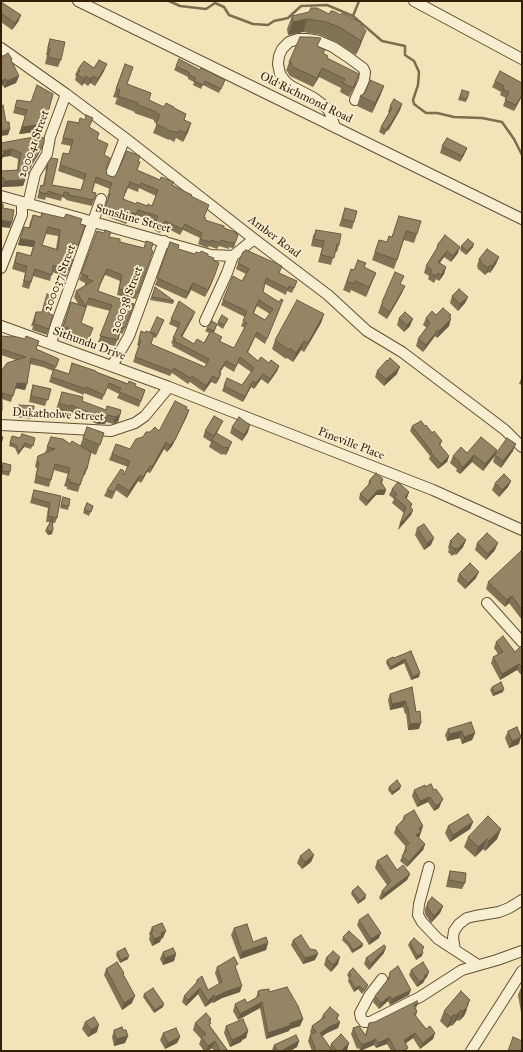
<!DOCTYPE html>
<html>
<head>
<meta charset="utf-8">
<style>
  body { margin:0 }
  #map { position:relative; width:523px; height:1052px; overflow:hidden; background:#f2e3b8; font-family:"IM FELL Great Primer",serif }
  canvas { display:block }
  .frame { position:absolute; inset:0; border:2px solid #331f08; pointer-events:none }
</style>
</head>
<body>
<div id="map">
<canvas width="523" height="1052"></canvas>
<div class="frame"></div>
</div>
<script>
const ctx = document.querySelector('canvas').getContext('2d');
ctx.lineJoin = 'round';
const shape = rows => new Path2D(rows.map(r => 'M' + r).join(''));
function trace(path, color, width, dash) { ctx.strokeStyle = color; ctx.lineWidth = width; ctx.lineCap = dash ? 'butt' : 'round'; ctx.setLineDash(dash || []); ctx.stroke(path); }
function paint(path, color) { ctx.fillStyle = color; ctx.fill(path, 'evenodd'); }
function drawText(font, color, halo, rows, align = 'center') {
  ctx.font = font + ' "IM FELL Great Primer",serif'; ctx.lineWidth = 3.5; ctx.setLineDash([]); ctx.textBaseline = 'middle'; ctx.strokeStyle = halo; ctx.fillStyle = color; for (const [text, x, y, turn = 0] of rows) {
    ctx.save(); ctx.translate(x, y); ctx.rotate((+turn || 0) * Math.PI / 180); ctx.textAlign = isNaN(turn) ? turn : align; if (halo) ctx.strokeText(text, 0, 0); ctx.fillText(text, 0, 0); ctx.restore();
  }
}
const stream = shape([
  [169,1,180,6,206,9,215,3,224,7,229,15,253,24,268,25,274,21,288,18,301,6,327,5,353,16,382,41,405,46,405,55,414,61,419,72,418,85,413,100,414,104,426,113,437,113,454,117,482,118,502,122,514,139,522,155],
  [353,16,359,1]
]);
const minor = shape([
  [78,1,522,219],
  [414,1,522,59],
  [1,48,66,94,125,138,254,239,328,295,367,331,402,352,505,430,522,447],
  [335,127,330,113,327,108,314,98,291,86,285,81,280,74,278,64,279,56,282,49,289,42,298,39,307,39,319,41,333,47,348,57,363,68,365,72,364,80,355,100],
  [110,176,125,138],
  [1,196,211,255,233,256,254,239],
  [28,204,35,174,47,154,50,137,66,94],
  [1,268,22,215,22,202],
  [205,321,227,273,233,256],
  [1,326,169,387,433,490,522,530],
  [51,344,55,328,101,199],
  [112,366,129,336,164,241],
  [1,425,111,431,135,423,145,416,169,387],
  [487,603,522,642],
  [429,867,419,904,418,915,422,922,438,939,478,965],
  [455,950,453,938,454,931,459,924,467,918,475,916,499,912,509,908,522,900],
  [382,979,369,996,360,1013,361,1018,364,1022,370,1022,420,997,462,970,497,960,522,951],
  [471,1051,522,971]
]);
const wall = shape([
  [1,2,21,15,18,22,12,30,1,22],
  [329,14,361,26,361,44,356,55,336,42,321,35,303,32,288,35,287,29,292,16],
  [50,39,61,60,58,67,45,64,47,55,46,55,48,45],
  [318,46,327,58,356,83,349,97,340,92,341,88,319,77,313,87,290,76,288,73,288,72,286,71,289,62],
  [1,56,2,57,11,61,19,76,16,83,4,88,3,85,1,87],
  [125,64,127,84,149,100,164,107,174,108,186,114,184,120,191,123,188,132,183,142,176,138,174,142,169,139,169,140,153,133,157,123,154,122,154,120,134,113,135,112,115,104,117,98,113,97],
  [176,66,223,84,219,93,203,85,201,89,193,85,194,82,188,79,188,77,174,70],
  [94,68,104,71,95,86,90,83,88,86,84,83,82,86,75,80,76,76,75,75,78,69],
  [495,81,522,83,522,96,514,111,503,106,506,98,500,95,501,92,492,87],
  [384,86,380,96,372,113,357,106,360,96],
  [462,90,467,99,466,102,458,100],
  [17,100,45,124,43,131,19,134,25,116,13,113],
  [402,104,400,110,388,131,387,130,384,135,379,132,381,127,389,113,388,112,390,106],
  [68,121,89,127,97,139,104,155,107,175,113,177,116,175,138,161,137,170,172,185,191,196,204,218,205,220,224,228,235,233,234,247,232,248,229,247,229,249,219,246,217,249,209,246,208,248,198,244,200,238,183,230,180,235,163,226,160,233,152,229,156,222,136,215,134,220,130,218,126,224,108,217,108,215,103,213,108,199,107,197,110,189,95,183,92,192,96,193,92,206,66,200,66,199,62,197,61,201,46,197,45,200,37,198,41,185,43,185,46,170,45,170,47,164,51,158,52,185,81,190,84,180,58,171,63,153,69,154,71,146,61,144],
  [128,188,138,192,139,188,156,196,152,206,147,206,136,204,123,199,125,193,126,193],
  [1,143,41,149,33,164,32,164,28,175,26,175,25,180,23,186,2,187,1,171,17,171,18,159,10,156,3,157,1,161],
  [442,146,467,148,464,155,460,162,440,153],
  [345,208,354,222,352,229,339,226],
  [42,213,85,226,75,252,69,250,68,258,69,270,66,277,52,272,50,281,33,276,29,289,22,287,25,273,12,269,17,252,30,256,33,247,18,245,24,227,29,227,30,222,33,215,40,217],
  [46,234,58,236,56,249,42,245],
  [399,216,417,234,414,243,404,240,394,269,372,260,379,240,387,242,392,237],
  [316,230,339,245,337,252,335,251,331,265,318,262,322,248,311,246,313,236],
  [97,231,120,242,153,251,136,299,117,295,120,281,108,276,105,275,99,288,98,291,134,304,123,333,122,334,120,333,115,346,98,342,110,311,87,305,81,323,93,328,85,347,64,340,66,335,60,333,71,302,78,304,74,297,76,291,86,285,85,285,85,283,79,280],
  [170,242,178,249,195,254,208,256,213,260,211,285,205,297,191,290,186,299,155,285],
  [438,244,458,253,451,262,444,257,440,263,446,267,444,274,439,281,436,279,434,283,428,279,429,276,424,273,426,266,436,250],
  [461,246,473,247,466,255,460,250],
  [499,257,496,264,490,273,488,272,485,275,477,268,478,267,477,266,479,259],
  [238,263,279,273,295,286,292,293,287,291,286,295,265,284,263,292,279,302,283,300,265,344,255,337,248,352,258,361,269,363,279,366,277,371,268,384,261,379,254,389,251,387,243,402,222,391,224,386,242,385,251,372,238,363,234,372,224,366,220,372,221,373,219,379,216,384,211,382,204,392,190,382,188,384,172,373,170,376,133,362,139,346,137,345,141,331,145,333,150,332,164,320,156,338,153,337,151,344,205,367,206,364,172,346,173,344,171,343,178,328,169,324,171,319,193,317,182,337,194,344,204,343,209,333,205,331,207,328,217,324,214,333,222,337,220,342,234,348,245,328,241,326,245,317,221,305,223,300,242,281,246,274,236,269],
  [257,306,270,314,265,320,254,313],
  [366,263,364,268,376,273,366,297,351,290,350,293,343,290,351,269,354,270],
  [401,284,402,293,387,319,378,313,382,302],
  [155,287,174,301,173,304,150,300],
  [452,296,468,297,465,303,458,311,450,303],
  [36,312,49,314,49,329,47,335,32,330,33,326,31,326],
  [324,314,321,323,304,352,301,350,293,362,287,358,286,359,272,349,275,340],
  [436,315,451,315,449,326,437,338,435,336,423,352,416,346,418,339,427,328,423,325,426,318],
  [399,318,410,326,404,332,397,325],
  [228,319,223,329,217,325,218,322],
  [1,336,36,349,59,359,55,369,69,374,72,363,145,390,139,407,117,398,119,394,107,388,102,400,84,393,84,395,49,382,53,371,43,367,30,364,25,390,15,388,11,402,2,399,1,371,16,360,1,355],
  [377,371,397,374,384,386,375,377],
  [522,376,522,385,519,384],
  [33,385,51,389,45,406,29,402,31,391],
  [62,392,82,401,106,410,107,406,120,415,118,422,113,424,106,422,105,424,97,424,69,411,68,413,56,409],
  [186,409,187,416,172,446,167,452,164,449,150,473,147,472,141,483,138,481,127,498,116,490,112,499,104,496,107,490,123,474,124,475,128,467,109,460,116,444,130,449,143,437,150,432,159,431],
  [412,426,425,426,442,441,440,446,449,456,447,462,438,469,429,459,430,456,410,431],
  [87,427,104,433,96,455,91,453,87,469,85,475,83,475,78,492,67,489,67,487,64,486,68,474,54,470,49,487,34,483,37,469,35,466,38,456,45,453,51,437,70,444,80,446],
  [220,427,217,433,229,449,226,455,223,454,222,455,209,447,211,442,203,437,205,431],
  [232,427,248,432,242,441,230,433],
  [12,436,20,438,35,438,31,449,24,447,18,455,15,448,9,446],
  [497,450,494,457,483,471,472,462,460,474,456,471,457,469,450,463,453,456,467,453],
  [513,451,501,468,493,462,495,455],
  [3,463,10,472,9,476,1,474],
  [383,479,382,483,386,490,384,495,376,495,366,506,359,499,360,494,368,485,369,481],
  [511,481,508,487,499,497,492,490,495,483],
  [392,489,409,492,406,499,412,504,411,507,413,510,411,515,398,530,404,513,392,503,394,499,389,495],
  [34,490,61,496,57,518,55,523,52,523,52,534,48,535,45,531,50,522,46,522,48,508,30,503],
  [63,497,69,506,68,510,60,508],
  [87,503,93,506,89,516,83,513],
  [417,528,431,545,424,550,415,535],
  [466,540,463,547,456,555,454,554,452,556,448,552,449,549,448,548,450,541],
  [477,543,495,550,486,560,475,550],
  [522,553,522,620,509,603,505,607,486,589,488,582],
  [459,574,476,578,465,589,457,581],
  [496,642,515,652,522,647,522,676,517,670,500,680,491,663,493,657,498,654,494,648],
  [411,651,419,677,411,680,404,663,390,670,386,663,387,660,394,658],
  [412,687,419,729,408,730,406,713,405,714,403,707,390,710,388,700,390,694],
  [492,687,503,692,493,696,490,690],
  [448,729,475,733,472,740,462,744,460,738,447,741,445,735],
  [508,731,519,744,509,748,505,738],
  [389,787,400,789,392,795,388,790],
  [425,787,434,790,443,799,439,808,434,811,428,802,417,807,412,796,414,790],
  [404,816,423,826,421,831,421,832,419,838,425,844,423,850,407,867,400,861,403,854,405,848,406,847,394,833,396,827,402,821],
  [473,822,470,829,450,842,445,833,448,826],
  [501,829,497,839,485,851,483,849,475,857,464,847,468,837],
  [314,855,311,862,302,869,297,863,300,856],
  [377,861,397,870,410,874,407,880,381,900,379,898,382,891,387,885,375,868],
  [450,871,465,883,462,889,446,887,448,877],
  [352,891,366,895,365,899,358,904,351,894],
  [428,902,443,906,440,913,431,923,425,914,425,909],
  [359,920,379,938,369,945,357,925],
  [152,927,163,938,161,939,160,942,152,946,149,939,150,936,149,934],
  [234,928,253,942,268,943,266,950,240,959,231,935],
  [343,937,363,944,362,947,352,953,348,946,342,940],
  [293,940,315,960,303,964,291,945],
  [410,942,424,947,422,951,422,956,416,960,408,945],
  [117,952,128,959,120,963,116,955],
  [163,952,176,954,174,961,163,965,160,959],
  [384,953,369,970,364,964,366,958],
  [326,958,338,964,331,972,324,965],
  [217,967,236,969,240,992,222,998,213,1003,212,1002,205,1007,198,994,186,1006,182,1002,184,996,195,985,197,980,208,990,219,984,215,973],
  [106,969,124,973,123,975,132,1003,122,1010,104,975],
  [411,970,427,977,425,979,423,983,417,987,409,975],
  [349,972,368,985,366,989,362,994,358,989,354,992,348,981,349,978,347,975],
  [390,972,409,995,390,1005,388,1001,379,1009,373,1002,375,996,388,979],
  [522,985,522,1012,521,1012,518,995],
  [258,991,269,992,303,1019,300,1026,290,1029,289,1031,266,1039,260,1008,238,1020,233,1011,235,1004,247,1003,256,998],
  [461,991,467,1010,464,1016,459,1021,457,1020,452,1026,451,1025,447,1028,440,1021,444,1011],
  [144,994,163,1007,154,1013,143,997],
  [416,1008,417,1012,416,1016,426,1029,435,1033,433,1039,420,1049,413,1038,406,1043,407,1051,391,1051,387,1044,376,1048,374,1045,360,1051,359,1048,357,1049,351,1034,353,1028,365,1035,369,1023,375,1022],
  [323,1015,339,1015,337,1020,340,1022,338,1028,327,1033,322,1036,330,1047,331,1044,349,1043,347,1050,346,1051,312,1051,308,1041,310,1035,311,1034,310,1032,312,1026,321,1019],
  [211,1019,210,1026,228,1051,214,1051,212,1048,208,1051,204,1051,199,1044,201,1039,193,1030,195,1023],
  [85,1022,97,1032,88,1037,82,1029],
  [226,1026,248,1031,246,1038,242,1040,241,1042,230,1047,224,1033],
  [114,1030,123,1030,128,1036,125,1043,114,1046,112,1037],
  [163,1033,180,1037,177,1043,165,1049,160,1040],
  [299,1041,297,1047,290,1051,273,1051,272,1050,274,1045]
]);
const shadedWall = shape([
  [21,15,18,22,12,30,15,23],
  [307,19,303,32,288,35,293,22],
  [366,31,361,44,356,55,361,41],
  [107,64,104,71,95,86,98,79],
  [322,68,319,77,313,87,317,78],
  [359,74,356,83,349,97,353,88],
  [19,76,16,83,4,88,7,81],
  [86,76,84,83,82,86,84,79],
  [93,76,90,83,88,86,90,79],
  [6,79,3,85,1,87,1,81],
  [384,86,380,96,372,113,375,103],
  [522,95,522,96,514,111,516,105],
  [402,104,400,110,388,131,390,125],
  [191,123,188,132,183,142,186,133],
  [45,124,43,131,19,134,22,127],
  [389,125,387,130,384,135,386,130],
  [10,129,8,135,1,136,1,131],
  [467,148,464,155,460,162,462,156],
  [12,149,10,156,3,157,1,161,1,155,3,151],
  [26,168,30,169,28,175,24,175],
  [25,180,23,186,2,187,4,181],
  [1,220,12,222,10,228,1,227],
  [20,239,35,241,33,247,18,245],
  [236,241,234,247,232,248,234,243],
  [474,244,473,247,466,255,467,251],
  [460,247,458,253,451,262,453,256],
  [447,251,444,257,435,268,438,262],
  [499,257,496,264,490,273,492,266],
  [490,265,488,272,485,275,488,268],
  [446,267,444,274,439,281,441,275],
  [376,273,372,282,366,297,369,287],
  [214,277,211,285,205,297,208,290],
  [193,283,191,290,186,299,188,292],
  [405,286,402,293,387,319,390,312],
  [468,297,465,303,458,311,460,304],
  [195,312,193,317,179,342,181,336],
  [324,314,321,323,304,352,308,343],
  [413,319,410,326,404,332,407,325],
  [451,319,449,326,437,338,439,331],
  [438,330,435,336,423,352,426,345],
  [257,332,255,337,245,358,247,352],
  [304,341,301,350,293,362,296,353],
  [226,361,224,366,217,377,219,372],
  [279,366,277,371,268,384,270,379],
  [400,367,397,374,384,386,386,379],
  [221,373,219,379,216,384,218,379],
  [263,374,261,379,254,389,256,383],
  [213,376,211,382,204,392,206,386],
  [253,381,251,387,243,402,245,397],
  [17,383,27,384,25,390,15,388],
  [189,410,187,416,172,446,167,452,170,445],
  [18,413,33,415,31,419,17,417],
  [120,415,118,422,113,424,115,417],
  [99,417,107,418,105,424,97,424],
  [223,421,220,427,212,441,214,436],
  [250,425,248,432,242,441,244,435],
  [166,442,164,449,150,473,152,467],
  [232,442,229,449,226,455,228,448],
  [25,443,24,447,18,455,19,452],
  [516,444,513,451,501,468,503,461],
  [497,450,494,457,483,471,485,464],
  [474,455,472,462,460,474,463,467],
  [449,456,447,462,438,469,441,464],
  [150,466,147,472,141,483,143,477],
  [140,475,138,481,127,498,129,491],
  [511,481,508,487,499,497,502,490],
  [378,490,386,490,384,495,376,495,366,506,368,501],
  [409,492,407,498,403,503,405,497],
  [413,510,411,515,398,530,400,524],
  [53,530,52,534,48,535,49,532],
  [434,538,431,545,424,550,427,543],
  [466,540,463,547,456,555,458,549],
  [498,543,495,550,486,560,488,554],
  [457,548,454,554,452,556,455,549],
  [479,572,476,578,465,589,468,583],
  [512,596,509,603,505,607,507,600],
  [405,659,404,663,390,670,391,667],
  [519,664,517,670,500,680,502,674],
  [420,673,419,677,411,680,413,677],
  [504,689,503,692,493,696,494,693],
  [406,701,403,707,390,710,392,704],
  [408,707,406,713,405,714,407,708],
  [421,723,419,729,408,730,410,724],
  [462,731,460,738,447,741,449,734],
  [475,733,472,740,462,744,464,737],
  [521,737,519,744,509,748,512,741],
  [401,786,400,789,392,795,393,792],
  [430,797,428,802,417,807,420,801],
  [441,802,439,808,434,811,436,806],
  [473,822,470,829,450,842,453,835],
  [423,826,421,832,419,828],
  [501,829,497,839,485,851,489,841],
  [421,832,419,838,414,841,416,835],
  [487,839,483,849,475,857,478,847],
  [425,844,423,850,407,867,409,862],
  [314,855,311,862,302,869,305,862],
  [410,874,407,880,381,900,384,894],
  [366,895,365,899,358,904,360,901],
  [443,906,440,913,431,923,434,916],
  [166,931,163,938,161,939,160,942,152,946,154,939,161,933],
  [381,933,379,938,369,945,371,939],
  [268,943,266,950,240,959,242,952],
  [363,944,362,947,352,953,353,950],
  [386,947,384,953,369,970,371,964],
  [423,953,422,956,416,960,417,956],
  [176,954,174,961,163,965,165,958],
  [318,954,315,960,303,964,305,958],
  [129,956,128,959,120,963,121,960],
  [340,957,338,964,331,972,333,965],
  [429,972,427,977,425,979,423,983,417,987,419,982,424,976],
  [242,986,240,992,222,998,213,1003,215,997,225,992],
  [360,986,358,989,354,992,355,988],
  [200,988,198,994,186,1006,188,1000],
  [411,990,409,995,390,1005,392,999],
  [214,995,212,1002,205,1007,208,1001],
  [135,996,132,1003,122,1010,124,1003],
  [390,996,388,1001,379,1009,381,1003],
  [470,1000,464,1016,459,1021,463,1011,467,1004],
  [262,1002,260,1008,238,1020,240,1014],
  [418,1003,416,1008,414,1005],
  [164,1004,163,1007,154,1013,155,1010],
  [461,1010,457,1020,452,1026,456,1016],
  [454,1014,451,1025,447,1028,451,1018],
  [303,1019,300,1026,290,1029,289,1031,266,1039,268,1033,290,1023],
  [340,1022,338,1028,327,1033,318,1039,320,1033,329,1027],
  [99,1025,97,1032,88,1037,91,1030],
  [248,1031,246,1038,242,1040,241,1042,230,1047,232,1040,243,1034],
  [415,1033,413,1038,402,1046,404,1040],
  [435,1033,433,1039,420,1049,423,1043],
  [128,1036,125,1043,114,1046,116,1039],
  [180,1037,177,1043,165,1049,168,1043],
  [389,1038,387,1044,376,1048,378,1043],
  [376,1039,374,1045,360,1051,362,1045],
  [215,1041,212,1048,208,1051,206,1051,208,1046],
  [299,1041,297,1047,290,1051,281,1051],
  [349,1043,347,1050,346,1051,341,1051]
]);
const building = shape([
  [1,2,21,15,15,23,2,14,1,16,1,2],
  [311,8,317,8,329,14,331,11,333,11,341,15,342,13,362,23,361,25,366,31,361,41,341,28,326,22,307,19,293,22,292,16,309,12,311,8],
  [300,37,310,37,321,38,317,46,325,50,323,53,328,56,327,58,359,74,353,88,343,83,345,79,322,68,317,78,293,67,291,64,292,63,289,62,300,37],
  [50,39,65,42,61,60,48,57,50,49,48,48,50,39],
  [8,53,12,59,11,60,19,76,7,81,6,79,1,81,1,56,2,57,8,53],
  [179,59,200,70,201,68,225,80,221,89,205,81,203,85,194,81,196,78,189,75,190,73,176,66,179,59],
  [99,60,107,64,98,79,93,76,90,79,86,76,84,79,77,74,80,71,78,69,84,61,94,68,99,60],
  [125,64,133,67,127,84,151,93,149,100,164,107,166,103,174,107,174,108,186,114,184,120,191,123,186,133,179,130,178,133,172,131,172,132,156,124,160,115,157,113,157,112,138,105,138,103,118,96,120,90,116,89,125,64],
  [500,71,522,83,522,95,516,105,505,100,509,92,503,89,504,86,495,81,500,71],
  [370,80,384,86,375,103,360,96,365,93,370,80],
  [37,85,53,94,45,124,22,127,27,110,15,107,17,100,31,102,37,85],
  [462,90,469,92,467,99,460,97,462,90],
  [394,99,402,104,390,125,389,125,386,130,381,127,392,108,390,106,394,99],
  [3,105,6,122,9,122,10,129,1,131,1,107,3,105],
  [86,115,93,118,89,127,99,133,97,139,108,144,104,155,110,158,106,168,107,175,113,177,116,175,127,151,140,156,138,161,140,162,137,170,160,180,161,177,174,182,172,185,192,195,191,196,209,205,204,217,206,218,205,220,224,226,224,228,235,232,235,233,238,234,236,241,234,243,231,242,231,243,221,240,220,243,211,240,210,242,200,239,202,233,185,224,182,229,165,221,162,227,155,224,158,216,138,210,136,214,132,213,129,219,110,211,110,209,105,207,110,194,109,191,112,183,96,177,92,192,96,193,94,200,68,195,69,193,64,192,63,196,48,191,47,194,39,192,41,185,44,186,48,164,47,164,51,158,58,159,52,185,81,190,86,174,60,165,63,153,69,154,73,140,63,138,68,121,79,123,80,118,85,120,86,115],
  [130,182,140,186,141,183,158,190,152,206,148,204,147,206,137,202,136,204,123,199,127,187,128,187,130,182],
  [39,136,44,138,44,143,36,158,34,157,30,169,26,168,25,180,4,181,4,178,1,178,1,171,18,170,21,153,12,149,3,151,4,154,1,155,1,143,39,136],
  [447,138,467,148,462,156,442,146,447,138],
  [1,204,3,204,3,208,14,210,12,222,1,220,1,204],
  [345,208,357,211,354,222,342,219,345,208],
  [42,213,64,218,66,214,82,219,80,224,85,226,78,245,70,243,68,258,73,260,69,270,53,265,52,275,35,269,31,282,24,281,27,266,15,263,17,252,31,256,35,241,20,239,24,227,30,228,33,215,41,217,42,213],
  [48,227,60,230,58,250,42,245,48,227],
  [399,216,421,221,417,234,406,231,397,260,375,252,379,240,387,242,389,236,392,237,399,216],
  [105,230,111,232,109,237,120,239,120,242,144,248,146,241,153,243,151,250,153,251,138,293,119,289,122,275,110,270,107,269,100,284,98,291,134,304,125,327,125,328,121,327,118,340,100,336,112,305,89,298,81,323,93,328,88,340,67,334,68,328,63,327,71,302,86,307,76,291,93,281,87,279,88,276,81,274,97,231,104,233,105,230],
  [316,230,341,234,339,245,337,244,334,258,321,255,324,241,314,239,316,230],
  [445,235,460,247,453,256,447,251,438,262,446,267,441,275,438,273,436,276,430,273,432,270,426,266,437,248,438,244,445,235],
  [468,239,474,244,467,251,461,246,468,239],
  [170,242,179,245,178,249,195,254,196,252,200,253,201,251,208,254,208,256,214,258,213,260,219,263,214,277,208,290,193,283,188,292,157,278,170,242],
  [487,249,499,257,492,266,490,265,488,268,480,262,481,261,479,259,487,249],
  [246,250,282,266,279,273,297,281,294,288,289,286,288,289,266,278,263,292,279,302,281,299,283,300,267,339,257,332,247,352,258,361,261,357,269,363,271,360,279,366,270,379,263,374,256,383,253,381,245,397,224,386,227,378,242,385,254,368,240,357,236,366,226,361,219,372,221,373,218,379,213,376,206,386,192,376,190,378,174,368,172,371,135,357,141,340,139,339,141,331,145,333,146,331,154,334,151,344,205,367,209,359,174,341,176,339,173,338,180,323,171,319,179,301,195,312,181,336,194,344,197,339,204,343,211,331,222,337,219,341,234,348,247,323,243,321,247,311,223,300,233,276,242,281,249,269,238,263,243,252,246,250],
  [259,300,273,309,265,320,253,313,259,300],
  [358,260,366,263,364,267,376,273,369,287,355,281,354,284,347,281,351,269,354,270,358,260],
  [395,272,404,276,400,284,405,286,390,312,381,306,383,303,382,302,395,272],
  [155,287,174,301,152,297,155,287],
  [459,289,468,297,460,304,452,296,459,289],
  [47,294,54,297,49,314,53,315,49,329,34,324,35,320,34,320,36,312,42,312,47,294],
  [297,300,324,314,308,343,304,341,296,353,290,348,289,350,275,340,297,300],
  [443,308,451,315,449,317,451,319,439,331,438,330,426,345,418,339,430,323,426,318,432,311,436,315,443,308],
  [405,312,413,319,407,325,399,318,405,312],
  [222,315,228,319,224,325,218,322,222,315],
  [157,317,164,320,157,335,150,332,157,317],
  [212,321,217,324,214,331,207,328,212,321],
  [1,336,12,337,13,336,25,339,26,336,39,341,36,349,59,359,56,367,45,362,31,358,27,384,17,383,13,396,2,393,2,411,1,411,1,371,7,363,26,357,1,349,1,336],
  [390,358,400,367,386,379,377,371,387,360,388,361,390,358],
  [72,363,96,371,96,372,128,384,129,381,136,384,135,386,145,390,141,401,119,392,121,388,109,383,104,395,86,387,86,389,51,377,54,369,69,374,72,363],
  [33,385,51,389,48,400,31,396,33,385],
  [62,392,83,397,82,401,106,410,107,406,121,410,120,415,115,417,108,415,107,418,99,417,71,405,71,407,59,403,62,392],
  [175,401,187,407,186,409,189,410,175,440,170,445,166,442,152,467,150,466,143,477,140,475,129,491,118,484,114,492,107,490,121,469,124,471,123,473,124,475,130,461,112,454,116,444,130,449,136,439,143,437,146,432,150,432,155,427,159,431,175,401],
  [19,405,34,406,33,415,18,413,19,405],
  [214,416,223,421,214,436,205,431,214,416],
  [239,417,250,425,244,435,232,427,239,417],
  [421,421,425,426,426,425,432,433,434,431,442,441,439,444,449,456,441,464,431,453,432,452,412,426,421,421],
  [87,427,104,433,100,445,83,438,87,427],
  [216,433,232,442,228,448,225,447,224,448,212,440,216,433],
  [22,434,35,438,33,446,25,443,19,452,16,445,10,443,12,436,20,438,22,434],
  [1,437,3,437,1,444,1,437],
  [51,437,63,439,70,444,72,441,91,452,87,469,86,468,80,485,69,482,70,480,67,479,70,468,55,464,51,480,36,476,39,463,37,460,38,456,55,449,47,447,51,437],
  [481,437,497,450,485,464,474,455,463,467,459,464,460,462,453,456,461,447,467,453,481,437],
  [507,438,516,444,503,461,495,455,507,438],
  [3,463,11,465,10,472,2,471,3,463],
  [376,473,383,479,381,482,386,490,378,490,368,501,360,494,371,482,369,481,376,473],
  [504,474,511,481,502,490,495,483,504,474],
  [398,482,409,492,405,497,412,504,410,507,413,510,400,524,406,507,394,497,397,494,392,489,398,482],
  [34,490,61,496,57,518,48,516,50,503,32,498,34,490],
  [63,497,70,499,69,506,61,505,63,497],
  [87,503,93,506,91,512,84,510,87,503],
  [52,519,53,528,53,530,49,532,47,528,52,519],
  [424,524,434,538,427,543,417,528,424,524],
  [458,533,466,540,458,549,457,548,455,549,450,545,452,542,450,541,458,533],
  [487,533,498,543,488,554,477,543,487,533],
  [521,551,522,553,522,610,512,596,507,600,488,582,521,551],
  [470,563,479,572,468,583,459,574,470,563],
  [503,636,515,652,521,646,522,647,522,668,519,664,502,674,493,657,503,652,496,642,503,636],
  [411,651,420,673,413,677,405,659,391,667,387,660,393,657,394,658,411,651],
  [501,682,504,689,494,693,492,687,501,682],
  [412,687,416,712,420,711,421,723,410,724,408,707,407,708,406,701,392,704,390,694,412,687],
  [471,722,475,733,464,737,462,731,449,734,448,729,471,722],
  [517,727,521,737,512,741,508,731,517,727],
  [397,780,401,786,393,792,389,787,397,780],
  [431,784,434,790,436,789,443,799,441,802,436,806,430,797,420,801,414,790,425,785,425,787,431,784],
  [414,810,423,826,419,828,421,832,416,835,425,844,409,862,402,856,407,850,405,848,409,843,396,827,405,818,404,816,414,810],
  [468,814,473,822,453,835,448,826,468,814],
  [488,816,501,829,489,841,487,839,478,847,468,837,488,816],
  [309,849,314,855,305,862,300,856,309,849],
  [387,855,397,870,403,865,410,874,384,894,382,891,391,881,377,861,387,855],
  [450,871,466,873,465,883,449,880,450,871],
  [358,886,366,895,360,901,352,891,358,886],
  [432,897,443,906,434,916,427,907,428,902,432,897],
  [368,914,381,933,371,939,359,920,368,914],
  [162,923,166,931,161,933,162,936,154,939,151,932,153,931,152,927,162,923],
  [247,924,253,942,266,937,268,943,242,952,234,928,247,924],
  [349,931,363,944,353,950,349,943,343,937,349,931],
  [301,935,310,949,316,950,318,954,305,958,293,940,301,935],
  [414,938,424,947,422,950,423,953,417,956,410,942,414,938],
  [384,945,386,947,371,964,366,958,384,945],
  [125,948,129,956,121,960,117,952,125,948],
  [173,948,176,954,165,958,163,952,173,948],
  [333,951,340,957,333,965,326,958,333,951],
  [234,957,238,964,235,966,242,986,225,992,215,997,214,995,208,1001,200,988,188,1000,184,996,197,982,197,980,202,976,208,990,222,982,217,967,234,957],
  [117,962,124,973,123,974,135,996,124,1003,106,969,117,962],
  [423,962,429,972,424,976,425,978,419,982,411,970,423,962],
  [398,966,411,990,392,999,390,996,381,1003,375,996,389,978,390,972,398,966],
  [353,968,368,985,364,991,360,986,355,988,349,978,351,975,349,972,353,968],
  [287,987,298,1006,303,1019,290,1023,291,1025,268,1033,262,1002,240,1014,235,1004,245,999,247,1003,259,996,258,991,261,990,269,989,269,992,287,987],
  [153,988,164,1004,155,1010,144,994,153,988],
  [461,991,470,1000,467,1004,468,1006,463,1011,461,1010,456,1016,454,1014,451,1018,444,1011,461,991],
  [417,1001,418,1003,414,1005,417,1012,414,1014,426,1029,430,1026,435,1033,423,1043,415,1033,404,1040,408,1048,403,1051,396,1051,389,1038,378,1043,376,1039,362,1045,361,1042,360,1043,353,1028,359,1026,366,1036,369,1023,375,1022,417,1001],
  [330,1007,339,1015,336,1018,340,1022,329,1027,320,1033,331,1049,330,1051,316,1051,310,1035,316,1032,312,1026,325,1017,323,1015,330,1007],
  [206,1013,211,1019,209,1021,211,1023,209,1025,228,1051,220,1051,215,1041,208,1046,201,1037,206,1034,195,1023,206,1013],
  [94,1017,99,1025,91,1030,85,1022,94,1017],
  [243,1019,248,1031,243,1034,243,1035,232,1040,226,1026,243,1019],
  [122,1027,123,1030,126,1030,128,1036,116,1039,114,1030,122,1027],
  [176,1028,180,1037,168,1043,163,1033,176,1028],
  [341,1034,349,1043,341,1051,337,1051,331,1044,341,1034],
  [296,1035,299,1041,281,1051,278,1051,274,1045,296,1035],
  [513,1037,522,1041,522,1051,508,1051,513,1037]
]);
const streetNames = [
  ["Old Richmond Road",306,98,26],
  ["200041 Street",34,144,-70],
  ["Sunshine Street",133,219,16],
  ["Amber Road",274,237,37],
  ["200037 Street",60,278,-69],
  ["200038 Street",127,300,-69],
  ["Sithundu Drive",89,344,20],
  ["Dukatholwe Street",58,415,3],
  ["Pineville Place",351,444,21]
];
trace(stream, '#7f6c4e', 2.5);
trace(minor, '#635034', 12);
trace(minor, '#f7edd1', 10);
paint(wall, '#817256');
paint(shadedWall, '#695d46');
paint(building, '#968564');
trace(building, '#695d46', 1);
drawText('12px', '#331f08', '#f7edd1', streetNames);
</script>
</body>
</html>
